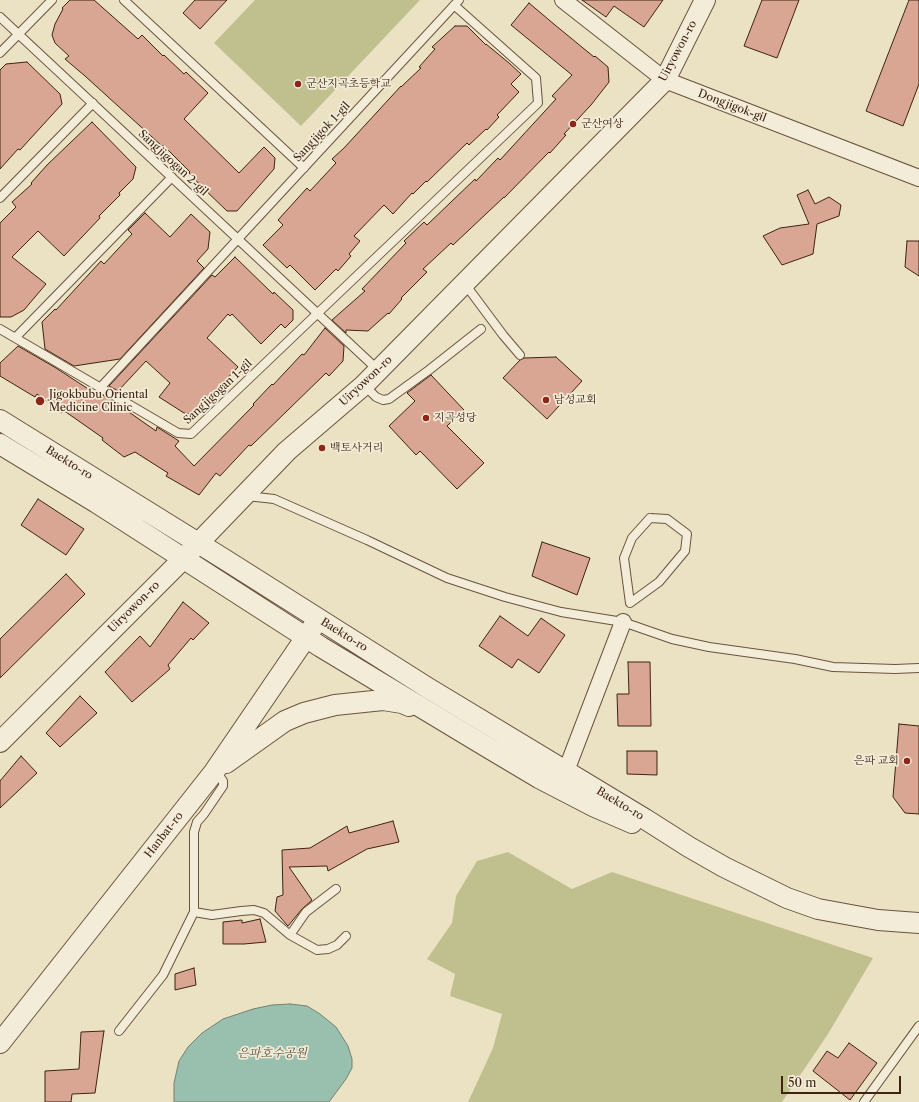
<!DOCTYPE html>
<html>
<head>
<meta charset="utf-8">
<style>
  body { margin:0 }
  #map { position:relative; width:919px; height:1102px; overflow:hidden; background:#ebe2c4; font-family:"Libre Caslon Text",serif }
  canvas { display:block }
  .scale { position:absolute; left:781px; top:1076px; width:120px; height:18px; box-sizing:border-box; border:2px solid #3f2310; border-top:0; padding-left:5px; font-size:12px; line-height:14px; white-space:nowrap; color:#3f2310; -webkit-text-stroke:3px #f2ecd9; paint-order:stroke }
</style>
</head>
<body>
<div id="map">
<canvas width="919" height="1102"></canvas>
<div class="scale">50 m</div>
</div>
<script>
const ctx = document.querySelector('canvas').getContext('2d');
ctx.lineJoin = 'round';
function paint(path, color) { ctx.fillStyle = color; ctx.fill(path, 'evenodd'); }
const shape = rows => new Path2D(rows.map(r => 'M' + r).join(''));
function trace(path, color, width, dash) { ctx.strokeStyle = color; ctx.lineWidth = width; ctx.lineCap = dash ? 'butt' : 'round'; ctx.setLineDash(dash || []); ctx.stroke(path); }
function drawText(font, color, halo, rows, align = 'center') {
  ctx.font = font + ' "Libre Caslon Text","Noto Serif KR",serif'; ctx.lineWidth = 3.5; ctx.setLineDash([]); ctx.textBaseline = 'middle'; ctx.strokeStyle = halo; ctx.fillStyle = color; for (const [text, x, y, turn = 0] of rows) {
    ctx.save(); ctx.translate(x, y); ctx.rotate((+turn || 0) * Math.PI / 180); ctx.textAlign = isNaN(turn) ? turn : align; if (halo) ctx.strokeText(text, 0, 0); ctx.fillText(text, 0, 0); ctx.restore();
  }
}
const green = shape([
  [255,0,420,0,301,126,214,43],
  [508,852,572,889,612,872,873,958,828,1034,782,1102,468,1102,493,1048,502,1014,450,996,455,974,427,959,452,923,456,896,477,861]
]);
const water = shape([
  [290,1004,307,1006,320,1014,336,1027,348,1046,352,1059,352,1068,346,1079,329,1102,174,1102,174,1083,179,1061,188,1047,202,1033,223,1019,253,1009,272,1005,290,1004]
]);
const building = shape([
  [70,0,94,0,138,39,142,35,163,56,164,55,184,74,186,72,208,93,184,119,239,173,264,147,275,158,274,169,237,211,227,211,202,187,189,173,190,172,163,145,162,146,85,76,65,59,69,56,55,43,52,35,55,24,63,9,62,8,70,0],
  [195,0,227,0,200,29,183,13,195,0],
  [582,0,663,0,644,27,614,6,606,17,582,0],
  [762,0,799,0,777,58,744,46,762,0],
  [909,0,919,0,919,84,903,126,866,111,909,0],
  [529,3,555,25,594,57,595,56,608,67,609,82,591,105,564,134,566,135,550,153,549,152,504,198,504,197,453,245,451,243,423,269,427,272,401,298,402,299,389,314,388,313,368,331,346,330,346,333,332,320,365,291,362,289,406,243,404,241,424,222,427,225,475,179,476,181,498,158,500,160,556,99,552,96,572,75,511,25,529,3],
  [455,26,467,26,486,45,486,44,509,63,521,74,511,84,519,92,497,115,499,117,487,130,486,129,469,145,467,143,427,182,426,181,413,194,412,193,393,214,384,205,354,236,360,241,349,254,351,256,338,271,336,269,315,290,290,265,287,268,263,245,283,225,278,220,307,188,310,191,336,163,332,159,344,148,401,86,401,87,421,68,419,67,435,49,432,47,455,26],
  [27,62,60,94,62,104,20,150,18,149,0,169,0,70,6,64,27,62],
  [92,122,136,167,133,179,119,193,120,195,99,216,100,218,64,256,38,231,12,257,46,284,24,310,11,317,0,317,0,223,16,207,12,202,32,184,31,183,47,165,92,122],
  [808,190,815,204,829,197,841,205,839,216,817,224,813,254,782,265,763,236,780,228,809,224,797,195,808,190],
  [145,213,170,237,191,214,210,232,208,249,197,261,204,268,120,359,74,366,45,349,42,322,55,309,56,310,101,261,104,264,132,234,128,230,145,213],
  [907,241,919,241,919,276,905,267,907,241],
  [235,257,273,294,274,292,293,310,293,320,285,328,281,324,261,344,232,314,230,316,228,314,207,338,238,367,201,406,203,408,195,415,184,413,159,397,170,383,146,361,118,391,109,386,212,275,215,277,235,257],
  [325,328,344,346,343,361,329,376,326,373,251,446,249,445,220,476,216,473,199,495,166,476,168,473,135,452,124,457,102,440,103,438,63,410,62,413,37,394,35,397,0,376,0,363,18,346,56,368,96,394,97,393,99,393,116,403,156,431,157,427,179,441,175,446,194,466,254,405,253,404,272,384,273,385,302,354,304,355,325,328],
  [556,357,582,381,547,419,503,378,520,360,524,358,556,357],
  [431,375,464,410,447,426,484,463,457,489,420,451,416,455,389,426,415,401,407,393,431,375],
  [38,499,84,529,66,555,21,525,38,499],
  [542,542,590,558,577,595,532,576,542,542],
  [66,574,85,594,0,678,0,639,66,574],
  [183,602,209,623,193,640,191,638,168,665,170,669,132,702,105,672,140,636,150,647,183,602],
  [500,616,528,636,541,618,565,635,539,673,518,659,512,668,479,646,500,616],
  [628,662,650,662,651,726,618,726,617,694,629,694,628,662],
  [80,696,97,713,60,747,46,733,80,696],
  [899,724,919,726,919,814,905,813,893,797,899,724],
  [627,751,657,751,657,775,627,774,627,751],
  [21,756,37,773,0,808,0,781,21,756],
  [393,821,399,842,367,849,328,871,327,866,289,867,312,900,302,909,288,926,287,925,275,911,277,897,283,895,282,850,310,848,347,826,349,833,393,821],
  [260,919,266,942,244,944,223,944,223,922,242,920,242,923,260,919],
  [194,968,196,985,175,990,175,974,194,968],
  [104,1031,95,1093,72,1094,71,1102,45,1102,45,1071,79,1069,81,1032,104,1031],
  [849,1043,877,1063,850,1100,813,1071,827,1051,838,1058,849,1043]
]);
const service = shape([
  [124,0,304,168],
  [0,17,378,370],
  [0,53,52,0],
  [0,198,93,103],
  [465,284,503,335,520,355],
  [0,329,178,433,191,434,538,103,536,78,454,5],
  [15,338,172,177],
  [365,386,376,397,383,400,389,399,429,370,481,329],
  [100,388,459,0],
  [247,496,274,499,367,540,447,578,505,597,561,612,623,622,672,639,709,647,795,659,833,667,895,669,919,668],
  [650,518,667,519,687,534,685,551,659,582,630,603,624,558,632,538,650,518],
  [194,912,212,915,241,911,254,910,264,913,290,935,317,950,328,949,337,945,346,936],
  [290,935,306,912,336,889],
  [119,1031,163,975,194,912,194,832,197,822,204,814,223,786,223,781,220,777,214,773],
  [864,1102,919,1026]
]);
const minor = shape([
  [563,0,665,80,919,178],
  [560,780,566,771,623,622]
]);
const tertiary = shape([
  [0,420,224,559,428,688,645,819,689,847,724,867,787,898,818,909,878,920,919,923],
  [0,444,97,503,321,647,487,747,539,778,595,807,632,823],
  [0,742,184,558,287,451,364,385,665,80,705,0],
  [226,763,285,721,304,713,335,705,383,700,402,703,409,706],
  [0,1043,214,772,313,627]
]);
const markers = [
  [298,84,4,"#8f2418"],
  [573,124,4,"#8f2418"],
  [546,400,4,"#8f2418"],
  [40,401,5,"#8f2418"],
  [426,418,4,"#8f2418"],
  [322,448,4,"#8f2418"],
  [907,761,4,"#8f2418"]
];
const streetNames = [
  ["Uiryowon-ro",678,51,-62],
  ["Dongjigok-gil",732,106,21],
  ["Sangjigok 1-gil",322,132,-47],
  ["Sangjigogan 2-gil",173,163,43],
  ["Uiryowon-ro",366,381,-43],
  ["Sangjigogan 1-gil",218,392,-43],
  ["Baekto-ro",69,463,32],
  ["Uiryowon-ro",134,607,-45],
  ["Baekto-ro",344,635,32],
  ["Baekto-ro",620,804,31],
  ["Hanbat-ro",164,835,-52]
];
const poiNames = [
  ["군산지곡초등학교",306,84],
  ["군산여상",581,124],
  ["Jigokbubu Oriental",49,395],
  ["Medicine Clinic",49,408],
  ["남성교회",554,400],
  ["지곡성당",434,418],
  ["백토사거리",330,448],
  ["은파 교회",899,761,"right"]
];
const waterNames = [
  ["은파호수공원",272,1054]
];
paint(green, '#c0c08f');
paint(water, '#99bfae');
trace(water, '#75816f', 1);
paint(building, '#d8a693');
trace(building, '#3f2310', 1);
trace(service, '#6a533d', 10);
trace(minor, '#6a533d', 18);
trace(tertiary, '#6a533d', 22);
trace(service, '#f2ecd9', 8);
trace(minor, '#f2ecd9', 16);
trace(tertiary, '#f2ecd9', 20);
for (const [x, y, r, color] of markers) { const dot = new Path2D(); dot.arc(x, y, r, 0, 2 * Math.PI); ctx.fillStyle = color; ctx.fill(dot); trace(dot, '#f2ecd9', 1.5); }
drawText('11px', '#3f2310', '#f2ecd9', streetNames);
drawText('11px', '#3f2310', '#f2ecd9', poiNames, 'left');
drawText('italic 12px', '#5a523f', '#f2ecd9', waterNames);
</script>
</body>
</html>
